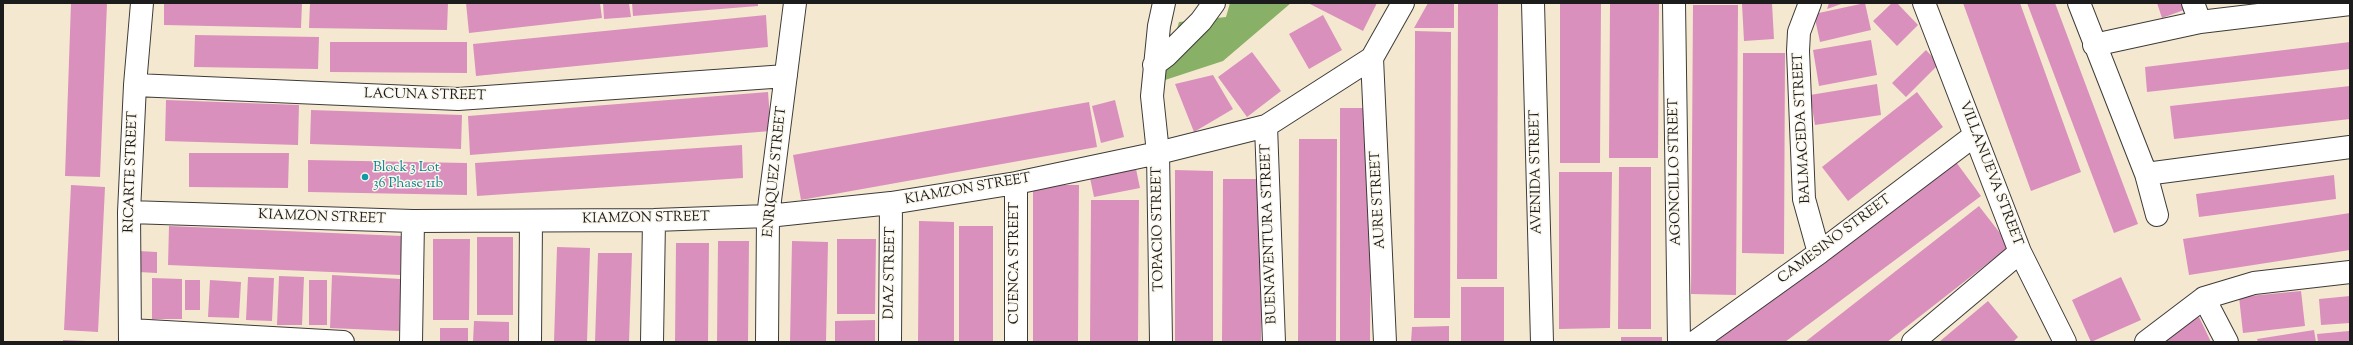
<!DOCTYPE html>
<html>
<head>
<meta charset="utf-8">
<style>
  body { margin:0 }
  #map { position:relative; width:2353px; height:345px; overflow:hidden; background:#f5e8d1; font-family:"Sorts Mill Goudy",serif }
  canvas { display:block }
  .frame { position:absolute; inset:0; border:4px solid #1c1c1c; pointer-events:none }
</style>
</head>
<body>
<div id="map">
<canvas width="2353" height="345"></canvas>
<div class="frame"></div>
</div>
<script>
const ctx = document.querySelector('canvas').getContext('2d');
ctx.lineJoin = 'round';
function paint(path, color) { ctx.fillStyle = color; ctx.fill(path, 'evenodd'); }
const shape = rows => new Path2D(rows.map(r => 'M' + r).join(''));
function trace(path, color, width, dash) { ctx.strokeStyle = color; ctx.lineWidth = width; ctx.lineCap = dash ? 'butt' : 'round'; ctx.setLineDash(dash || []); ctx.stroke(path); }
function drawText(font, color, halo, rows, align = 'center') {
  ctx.font = font + ' "Sorts Mill Goudy",serif'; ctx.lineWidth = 3; ctx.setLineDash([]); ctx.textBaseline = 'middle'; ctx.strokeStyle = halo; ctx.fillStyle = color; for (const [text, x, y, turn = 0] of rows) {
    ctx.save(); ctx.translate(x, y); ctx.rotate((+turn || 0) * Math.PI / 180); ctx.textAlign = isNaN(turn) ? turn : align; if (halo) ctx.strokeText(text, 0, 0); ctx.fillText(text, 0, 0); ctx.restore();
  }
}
const forest = shape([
  [1230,3,1291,3,1223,61,1162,81,1179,22,1226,17]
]);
const building = shape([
  [71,3,107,3,100,177,65,176],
  [164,3,302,3,301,28,164,25],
  [310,3,448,3,447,30,309,28],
  [466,3,600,3,602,18,469,33],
  [603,3,629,3,631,17,604,19],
  [632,3,758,3,758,6,633,16],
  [1308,3,1377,3,1363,31],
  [1428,3,1454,3,1454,28,1414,28],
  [1458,3,1498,3,1497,279,1457,279],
  [1560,3,1601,3,1600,163,1560,163],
  [1610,3,1659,3,1658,158,1609,158],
  [1772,3,1774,39,1744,41,1742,4],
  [1829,3,1844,3,1827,9],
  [1865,3,1871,30,1820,42,1814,14],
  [1892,3,1897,3,1918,25,1897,46,1873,21],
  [1963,3,2020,3,2081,172,2031,191],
  [2027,3,2055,3,2138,224,2114,233],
  [2157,3,2182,3,2184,10,2162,18],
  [1693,5,1738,5,1736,295,1691,294],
  [766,15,768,47,476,76,473,44],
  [1323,15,1342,50,1309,69,1289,34],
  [1415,31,1451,32,1450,318,1414,318],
  [195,35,319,37,318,69,194,67],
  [1871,40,1877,75,1819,86,1813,50],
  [330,42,467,42,467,73,330,72],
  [2350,42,2350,69,2147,92,2145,67],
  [1926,50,1939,64,1906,97,1892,83],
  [1252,52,1281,91,1247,117,1218,77],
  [1743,53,1785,53,1784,254,1742,253],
  [1213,75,1233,109,1194,132,1175,84],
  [1877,84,1881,115,1815,125,1810,95],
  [2350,86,2350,119,2174,139,2170,106],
  [768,92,771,131,470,155,468,116],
  [1917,92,1943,127,1848,201,1822,167],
  [166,100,299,105,298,145,165,141],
  [1115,100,1124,137,1101,143,1092,106],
  [1089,102,1097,147,801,200,793,155],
  [1340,108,1371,108,1370,342,1340,342],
  [311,110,462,115,461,149,310,144],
  [1299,139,1337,139,1336,342,1298,342],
  [742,145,743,178,477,196,475,163],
  [189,153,289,153,288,188,189,187],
  [308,160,467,163,467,195,308,192],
  [1956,162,1981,196,1785,342,1715,342],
  [1135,164,1140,188,1094,197,1089,173],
  [1619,167,1651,167,1651,329,1618,329],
  [1175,170,1213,171,1213,342,1175,342],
  [1559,172,1612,172,1610,328,1559,329],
  [2334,175,2336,199,2199,217,2196,194],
  [1223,179,1262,179,1261,342,1222,342],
  [71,185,105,187,98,332,64,330],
  [1033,185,1079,185,1078,342,1033,342],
  [1091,200,1139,200,1138,342,1090,342],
  [1979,206,2010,246,1887,342,1805,342],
  [2350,213,2350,250,2189,275,2183,239],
  [919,221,954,222,954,342,918,342],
  [169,226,402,236,400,275,168,265],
  [959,226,993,226,993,342,959,342],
  [477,237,513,237,513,315,477,315],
  [433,239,470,239,469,320,433,320],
  [837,239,876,239,875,314,837,314],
  [718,241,749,241,748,342,717,342],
  [792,241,828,242,826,342,790,342],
  [676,243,709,243,708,342,675,342],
  [557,247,590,248,587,342,554,342],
  [138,251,157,252,157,273,138,272],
  [598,253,632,253,629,342,595,342],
  [332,275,401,279,399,331,330,328],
  [279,276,304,277,302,325,277,325],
  [248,277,274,278,272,321,246,320],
  [2121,277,2141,320,2091,342,2072,300],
  [152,278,182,279,182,319,152,319],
  [185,280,200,280,200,310,185,310],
  [210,280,241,282,239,318,208,317],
  [309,280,327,280,327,325,309,325],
  [1461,287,1504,287,1504,342,1461,342],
  [2301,291,2305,326,2243,333,2239,297],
  [2350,296,2350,323,2321,325,2319,299],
  [1988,301,2018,337,2013,342,1939,342],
  [2199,317,2211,342,2161,342,2158,337],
  [875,320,875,342,835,342,835,321],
  [474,321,509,322,509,342,473,342],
  [1449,326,1449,342,1411,342,1412,327],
  [440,328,468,328,468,342,440,342],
  [2314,330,2316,342,2258,342,2257,339],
  [2349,331,2349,342,2318,342,2317,334],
  [1621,337,1662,337,1662,342,1621,342],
  [63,340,87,341,87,342,63,342]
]);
const minor = shape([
  [1674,3,1679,342],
  [1810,3,1799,32,1798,51,1804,199,1819,253],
  [1924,3,2020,252,2065,342],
  [2079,3,2146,174,2350,147],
  [2193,3,2200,22],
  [2094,45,2200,22,2350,4],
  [1372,58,1385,342],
  [1154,65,1166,56,1201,21,1214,3],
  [135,85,458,99,786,76],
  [1266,126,1274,342],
  [2146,174,2157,215],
  [129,212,413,221,654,220,768,216,891,203,1016,183,1158,153,1266,126,1372,58,1403,3],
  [2204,298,2227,342],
  [130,330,343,342],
  [130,342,129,212,135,85,142,3],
  [411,342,413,221],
  [530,342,531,221],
  [652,342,654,220],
  [767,342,768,216,795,3],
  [890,342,891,203],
  [1016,342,1016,183],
  [1161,342,1158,153,1152,96,1159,26,1164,3],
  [1695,342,1819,253,1975,135],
  [1913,342,2020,252],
  [2146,342,2204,298,2254,283,2350,272]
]);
const tertiary = shape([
  [1533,3,1542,342]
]);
const markers = [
  [365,177,4,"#0f9aa8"]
];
const streetNames = [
  ["LACUNA STREET",425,96,1],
  ["BALMACEDA STREET",1803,128,-93],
  ["RICARTE STREET",132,172,-88],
  ["ENRIQUEZ STREET",776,172,-84],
  ["AVENIDA STREET",1537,172,-91],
  ["AGONCILLO STREET",1676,172,-91],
  ["VILLANUEVA STREET",1990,174,69],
  ["KIAMZON STREET",968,190,-10],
  ["AURE STREET",1379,200,-93],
  ["KIAMZON STREET",322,218,2],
  ["KIAMZON STREET",646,219,-1],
  ["TOPACIO STREET",1159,229,-91],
  ["BUENAVENTURA STREET",1270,234,-92],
  ["CAMESINO STREET",1835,240,-37],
  ["CUENCA STREET",1016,263,-90],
  ["DIAZ STREET",891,273,-89]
];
const cultureNames = [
  ["Block 3 Lot",373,169],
  ["36 Phase 11b",373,185]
];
paint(forest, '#88b066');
paint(building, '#da90bc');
trace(minor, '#3d3b37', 24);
trace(tertiary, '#3d3b37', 24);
trace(minor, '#fff', 22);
trace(tertiary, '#fff', 22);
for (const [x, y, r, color] of markers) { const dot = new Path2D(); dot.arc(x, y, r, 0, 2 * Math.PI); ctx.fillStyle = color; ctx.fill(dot); trace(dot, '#fbf7ec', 1.5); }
drawText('14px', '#1c1c1c', '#fbf7ec', streetNames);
drawText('14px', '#0d838f', '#fbf7ec', cultureNames, 'left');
</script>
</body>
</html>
